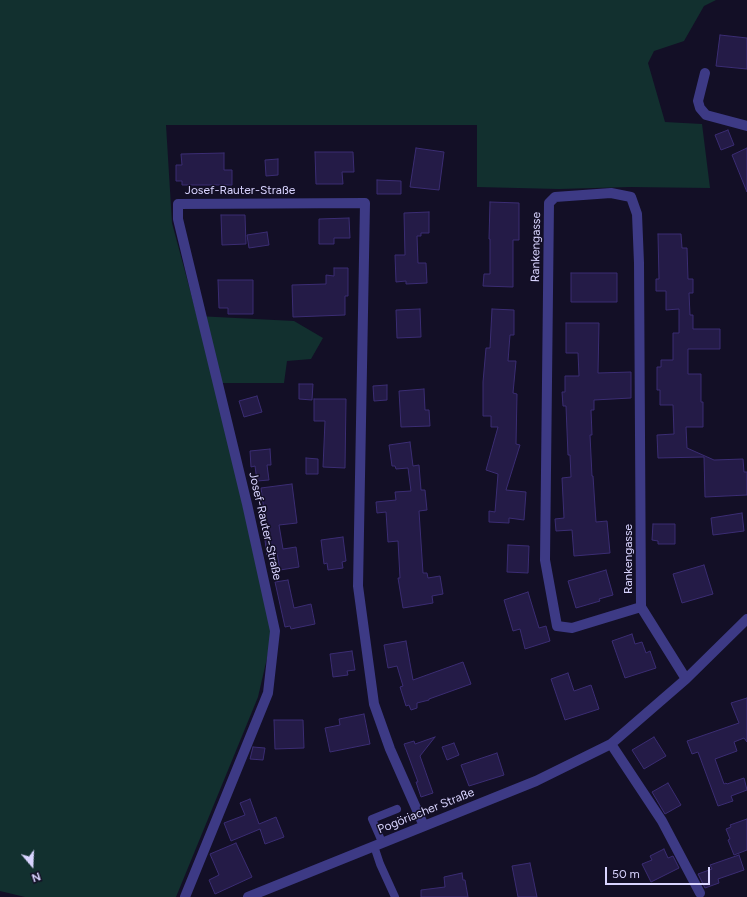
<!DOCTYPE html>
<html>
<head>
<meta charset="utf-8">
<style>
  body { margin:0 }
  #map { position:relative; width:747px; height:897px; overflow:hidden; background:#130f26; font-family:Figtree,sans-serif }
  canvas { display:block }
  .north { position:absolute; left:12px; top:845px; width:40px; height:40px; -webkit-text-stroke:3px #130f26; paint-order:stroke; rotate:161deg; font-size:11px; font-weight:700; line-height:16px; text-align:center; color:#d9d4ff }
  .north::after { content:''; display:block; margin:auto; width:14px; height:18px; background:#d9d4ff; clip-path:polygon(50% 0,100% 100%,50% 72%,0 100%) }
  .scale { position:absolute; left:605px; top:867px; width:105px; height:18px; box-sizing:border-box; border:2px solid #d9d4ff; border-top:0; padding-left:5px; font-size:12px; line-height:14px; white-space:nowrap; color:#d9d4ff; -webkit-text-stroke:3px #130f26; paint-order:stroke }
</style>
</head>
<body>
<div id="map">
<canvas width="747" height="897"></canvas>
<div class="north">N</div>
<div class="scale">50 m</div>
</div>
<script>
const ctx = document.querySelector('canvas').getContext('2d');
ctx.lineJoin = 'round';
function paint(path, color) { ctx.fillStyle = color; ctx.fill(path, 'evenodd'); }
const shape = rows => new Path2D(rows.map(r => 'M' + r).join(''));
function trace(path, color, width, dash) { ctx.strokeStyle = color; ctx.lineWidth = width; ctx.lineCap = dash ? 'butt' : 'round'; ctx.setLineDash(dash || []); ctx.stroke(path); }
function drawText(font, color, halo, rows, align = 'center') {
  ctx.font = font + ' Figtree,sans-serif'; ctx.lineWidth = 3; ctx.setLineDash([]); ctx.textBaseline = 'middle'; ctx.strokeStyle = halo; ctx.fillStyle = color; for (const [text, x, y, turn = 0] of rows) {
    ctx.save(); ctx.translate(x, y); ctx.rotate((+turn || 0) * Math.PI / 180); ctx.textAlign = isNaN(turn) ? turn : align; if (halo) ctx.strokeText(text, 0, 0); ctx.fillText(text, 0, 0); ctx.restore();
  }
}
const green = shape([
  [0,0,716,0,704,6,684,41,654,51,648,63,665,122,702,124,710,188,630,187,559,189,477,187,477,125,166,125,172,223,197,316,294,321,323,338,311,359,287,361,284,383,214,383,273,632,258,697,176,897,25,897,0,891]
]);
const building = shape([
  [720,35,747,38,747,69,716,66,720,35],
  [728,130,734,145,721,150,715,135,728,130],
  [416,148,444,152,439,190,410,187,416,148],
  [747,148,747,192,732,155,747,148],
  [315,152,353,152,354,172,342,172,343,184,316,184,315,152],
  [224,153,224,170,232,170,232,185,182,185,182,181,176,181,176,165,182,165,181,154,224,153],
  [278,159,278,175,266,176,265,160,278,159],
  [377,180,401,181,401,194,377,194,377,180],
  [490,202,519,203,519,240,513,240,513,287,483,286,484,274,490,274,490,239,489,239,490,202],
  [429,212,429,233,421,233,421,236,417,236,418,263,426,263,427,283,406,284,406,281,396,282,395,255,405,255,404,213,429,212],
  [221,215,245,215,246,244,222,245,221,215],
  [349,218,350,238,334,238,334,244,319,244,319,219,349,218],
  [267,232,269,245,249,248,247,235,267,232],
  [658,234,681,234,682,248,687,248,688,279,693,279,693,293,689,293,690,315,693,315,693,329,720,329,720,349,688,349,688,374,701,374,701,402,703,402,703,427,686,427,687,448,714,460,743,459,744,472,747,472,747,495,705,497,704,457,658,458,657,435,674,434,673,405,660,405,660,390,657,390,657,367,661,367,661,360,673,360,673,333,679,333,679,309,666,310,666,291,656,291,656,279,659,279,658,234],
  [334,268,348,268,348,296,345,296,345,315,293,317,292,285,326,284,326,275,334,276,334,268],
  [571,273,617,273,617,302,571,302,571,273],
  [218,280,253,280,253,314,228,314,228,308,219,308,218,280],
  [420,309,421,337,397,338,396,310,420,309],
  [492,309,514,310,514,335,510,335,508,361,516,361,513,393,517,394,516,444,520,445,506,490,526,492,524,520,509,518,509,523,489,522,489,511,495,512,498,474,486,470,498,427,491,427,491,416,483,416,483,382,486,348,490,348,492,309],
  [566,323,599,323,598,373,631,372,631,398,594,400,594,410,591,410,592,435,590,435,592,476,593,476,596,522,607,521,610,553,574,556,572,530,556,531,555,519,564,518,562,478,571,477,570,455,568,455,566,406,563,406,562,392,565,392,565,376,579,376,578,353,566,353,566,323],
  [299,384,313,384,312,400,299,399,299,384],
  [387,385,387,400,374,401,373,386,387,385],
  [424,389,425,410,429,410,430,426,401,427,399,391,424,389],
  [257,396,262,412,244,417,239,401,257,396],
  [314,399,346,399,345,468,323,467,325,421,314,421,314,399],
  [410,442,413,466,419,465,421,490,425,490,427,510,419,511,423,573,427,573,428,578,440,576,443,594,432,596,433,603,403,608,398,578,400,578,398,541,388,542,386,512,377,513,376,502,396,500,395,492,411,491,408,468,396,469,395,466,392,466,389,445,410,442],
  [270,449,271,465,267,465,269,480,257,481,255,466,251,467,250,451,270,449],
  [306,458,318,459,318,474,306,474,306,458],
  [292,484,297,523,279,525,283,549,296,547,299,567,280,570,277,553,267,555,264,533,267,533,261,488,292,484],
  [742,513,744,531,713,535,711,518,742,513],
  [653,524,675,524,675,544,658,544,658,541,652,540,653,524],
  [343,537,346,561,342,562,343,568,328,570,327,563,324,564,321,540,343,537],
  [508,545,529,546,528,573,507,572,508,545],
  [704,565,713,594,682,603,673,574,704,565],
  [606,570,613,595,599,599,600,601,576,608,568,581,606,570],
  [288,580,294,608,311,604,315,624,291,629,290,626,285,627,275,582,288,580],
  [528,592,539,628,546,626,550,641,525,649,520,629,513,631,504,600,528,592],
  [632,634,635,644,642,642,646,653,650,651,656,668,625,678,612,641,632,634],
  [406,641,413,680,463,662,471,684,429,699,429,700,417,703,417,708,411,710,409,705,406,706,400,687,403,686,397,666,388,668,384,645,406,641],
  [352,651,355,670,347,671,348,675,333,677,330,654,352,651],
  [568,673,574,691,591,685,599,709,565,720,551,679,568,673],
  [747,698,747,742,744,738,734,742,737,751,715,759,724,784,726,783,727,784,744,778,747,790,731,796,733,801,718,806,698,752,692,754,687,741,739,723,731,703,747,698],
  [364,714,370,744,330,752,325,728,340,725,339,719,364,714],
  [274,720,303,720,304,748,275,749,274,720],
  [435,737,420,756,433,793,421,797,416,782,418,782,404,744,414,741,415,744,435,737],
  [654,737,666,756,644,769,632,750,654,737],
  [454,743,459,755,447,760,442,747,454,743],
  [253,747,265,748,263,760,250,759,253,747],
  [497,753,504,775,469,786,461,765,497,753],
  [668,783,681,805,665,814,652,792,668,783],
  [250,799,259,824,276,817,284,837,265,844,260,829,231,841,224,823,245,815,240,803,250,799],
  [747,819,747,850,734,855,728,840,730,839,726,829,731,827,730,825,747,819],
  [236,843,252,877,215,894,209,880,219,875,210,854,236,843],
  [664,849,668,858,673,856,679,868,651,882,642,864,652,860,650,856,664,849],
  [739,855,744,870,718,879,719,883,705,888,698,874,712,869,710,865,739,855],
  [530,863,537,897,518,897,512,866,530,863],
  [462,873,463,880,465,880,468,897,421,897,421,890,445,887,444,877,462,873]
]);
const service = shape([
  [382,842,372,819,397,809],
  [374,846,380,864,395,897]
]);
const minor = shape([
  [705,73,698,101,700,108,706,115,747,126],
  [641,607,572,628,557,626,545,560,549,203,555,197,611,193,631,197,637,214,639,263,641,607,686,679],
  [611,744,662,821,700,893],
  [185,897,268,693,275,631,247,504,178,219,178,204,365,203,358,586,374,704,390,749,424,826],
  [248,897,536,781,611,744,686,679,747,619]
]);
const streetNames = [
  ["Josef-Rauter-Straße",240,190],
  ["Rankengasse",536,247,-89],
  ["Josef-Rauter-Straße",265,526,77],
  ["Rankengasse",628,559,-90],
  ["Pogöriacher Straße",426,811,-22]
];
paint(green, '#12302f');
paint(building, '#241b47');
trace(building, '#3b2d73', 1);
trace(service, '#3d3a85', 8);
trace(minor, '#3d3a85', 10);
drawText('12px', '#d9d4ff', '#130f26', streetNames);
</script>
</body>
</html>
